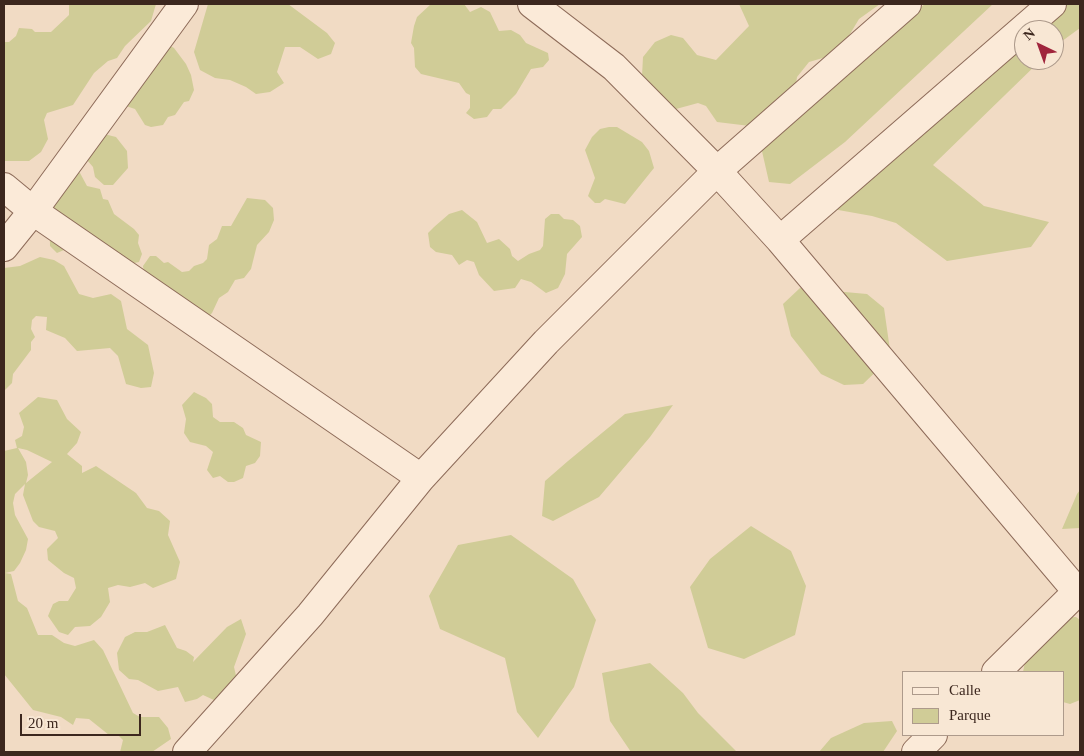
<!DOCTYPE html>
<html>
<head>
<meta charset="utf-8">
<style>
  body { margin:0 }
  #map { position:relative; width:1084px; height:756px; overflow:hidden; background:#f1dbc4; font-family:"Times New Roman",serif }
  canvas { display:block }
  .frame { position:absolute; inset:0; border:5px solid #3c271e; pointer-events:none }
  .legend { position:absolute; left:902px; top:671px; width:162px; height:65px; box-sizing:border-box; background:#f8e7d4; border:1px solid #ad9a8b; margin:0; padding:6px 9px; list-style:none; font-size:15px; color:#3c271e }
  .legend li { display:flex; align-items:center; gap:10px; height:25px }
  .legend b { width:25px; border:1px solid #ad9a8b }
  .north { position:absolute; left:1014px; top:20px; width:50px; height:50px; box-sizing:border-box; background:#f8e7d4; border:1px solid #ad9a8b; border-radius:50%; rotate:318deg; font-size:14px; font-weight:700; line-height:20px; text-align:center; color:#3c271e }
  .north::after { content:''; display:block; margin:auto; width:18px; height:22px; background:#a0253c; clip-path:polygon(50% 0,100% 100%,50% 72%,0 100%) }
  .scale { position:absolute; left:20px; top:714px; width:121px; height:22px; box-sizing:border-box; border:2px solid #3c271e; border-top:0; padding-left:6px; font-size:15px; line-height:18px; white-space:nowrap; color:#3c271e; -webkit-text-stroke:4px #f8e7d4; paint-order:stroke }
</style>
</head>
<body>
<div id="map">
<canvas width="1084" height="756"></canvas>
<div class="frame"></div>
<ul class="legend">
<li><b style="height:6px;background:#fbead8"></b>Calle</li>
<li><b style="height:14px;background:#d0cc97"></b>Parque</li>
</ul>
<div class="north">N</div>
<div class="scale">20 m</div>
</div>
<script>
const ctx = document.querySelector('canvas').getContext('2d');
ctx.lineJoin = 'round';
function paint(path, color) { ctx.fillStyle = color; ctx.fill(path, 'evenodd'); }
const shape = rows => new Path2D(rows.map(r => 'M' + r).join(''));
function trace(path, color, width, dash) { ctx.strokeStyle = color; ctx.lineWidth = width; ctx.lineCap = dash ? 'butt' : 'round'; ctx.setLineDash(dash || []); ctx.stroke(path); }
const green = shape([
  [69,4,156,4,151,21,125,46,117,58,108,61,94,73,73,105,47,113,44,120,48,139,41,152,29,161,4,161,4,42,9,42,16,36,19,28,32,29,35,32,51,32,69,15],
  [208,4,288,4,327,33,335,43,331,54,318,59,300,47,285,47,277,72,284,83,270,92,256,94,246,87,230,80,215,78,200,70,194,52],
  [431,4,464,4,470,12,481,7,490,12,499,31,511,30,520,35,526,43,548,53,549,60,543,67,531,69,516,94,501,109,493,109,487,117,474,119,466,113,470,108,470,95,466,93,459,83,421,74,415,67,414,48,411,43,414,26,417,17],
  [739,4,880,4,859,19,841,49,833,55,809,62,797,77,795,91,750,126,717,122,706,106,698,103,676,109,664,108,642,76,643,57,655,42,671,35,683,38,697,55,716,60,749,26],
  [925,4,993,4,845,142,790,184,769,182,759,138],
  [1057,4,1080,4,1080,28,1054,47,1054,30,1025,30],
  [1024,31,1024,60,1041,60,933,165,984,206,1049,222,1031,247,947,261,896,223,872,216,827,208],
  [158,39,174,48,186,64,191,75,194,90,189,101,184,102,175,115,168,117,163,125,151,127,145,125,135,109,126,106,116,75,125,61],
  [609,127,617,127,642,142,649,151,654,168,625,204,605,199,600,203,595,203,588,196,595,178,585,150,592,137,600,129],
  [104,134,116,137,127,151,128,168,113,185,104,185,95,177,93,167,87,160],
  [67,168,80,173,87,186,100,189,103,199,108,200,114,214,134,229,139,235,138,243,142,254,139,262,125,265,64,250,57,253,50,246,49,178],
  [247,198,265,200,273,208,274,220,269,232,257,245,251,269,244,278,235,280,228,292,219,298,212,313,205,320,144,273,143,266,150,256,156,256,164,263,168,262,182,272,189,271,194,266,203,263,207,259,209,245,217,239,222,226,231,226],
  [462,210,477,222,487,243,499,239,510,249,512,256,518,261,529,254,540,250,543,246,545,219,551,214,559,214,564,219,573,220,580,226,582,237,567,254,565,274,558,288,546,293,531,282,521,279,515,288,494,291,479,275,474,262,467,260,459,265,452,255,436,252,430,247,428,233,434,227,449,214],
  [40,257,54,260,64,266,79,294,93,298,111,294,121,301,127,329,148,345,154,373,151,387,141,388,126,384,118,356,110,348,77,351,65,338,46,330,47,317,36,316,32,320,31,329,35,337,31,342,31,350,13,374,12,383,4,391,4,268,20,266],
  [800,288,867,294,884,308,891,357,863,384,844,385,821,374,791,336,783,304],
  [194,392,206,398,212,404,213,417,220,422,234,422,243,428,246,435,261,442,260,456,255,463,246,466,243,478,234,482,228,482,220,476,213,478,207,470,213,452,206,446,190,442,184,433,186,419,182,405],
  [38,397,57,400,67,419,81,432,77,443,67,454,82,466,82,473,96,466,136,493,147,508,159,511,170,521,168,535,180,562,176,579,153,588,145,583,130,587,118,585,108,588,110,602,101,617,90,626,75,627,68,635,59,632,48,616,53,604,59,601,68,601,76,588,74,578,64,573,48,560,47,549,58,538,55,531,39,527,33,521,23,495,25,484,15,494,13,503,15,515,28,539,26,550,20,563,14,571,5,573,11,574,18,601,27,608,38,635,52,635,64,643,75,646,94,640,103,650,133,713,140,717,159,717,168,728,171,739,152,752,120,752,123,740,117,734,109,735,89,719,76,718,73,725,61,717,33,710,4,674,4,451,17,448,15,440,22,436,24,427,19,413],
  [18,448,27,450,52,462,26,483,28,475,26,462],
  [673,405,650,437,599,497,553,521,542,516,545,481,568,461,625,414],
  [1080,490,1080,528,1062,529,1077,494],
  [751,526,791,551,806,586,795,635,744,659,708,648,690,587,710,559],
  [511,535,573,579,596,620,574,687,538,738,517,712,505,658,440,629,429,596,458,545],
  [1076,617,1080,620,1080,700,1070,704,1063,702,1063,672,1023,672,1027,652,1057,618],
  [241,619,246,634,234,667,237,680,216,701,203,695,197,699,185,702,178,687,158,691,138,680,129,679,119,670,117,653,125,637,135,632,147,632,165,625,177,648,186,651,194,657,193,662,227,627],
  [650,663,683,693,698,713,737,752,631,752,610,721,602,673],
  [892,721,897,731,883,752,819,752,831,738,864,723]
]);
const street = shape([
  [532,4,614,67,717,171,780,240,1080,595],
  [4,187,33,211,421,478],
  [780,240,1052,4],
  [4,247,33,211,184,4],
  [996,672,1080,589],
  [187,752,310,615,421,478,546,342,717,171,907,4],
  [916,752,933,735]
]);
paint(green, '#d0cc97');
trace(street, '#8d6b59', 30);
trace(street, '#fbead8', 28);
</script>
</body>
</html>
